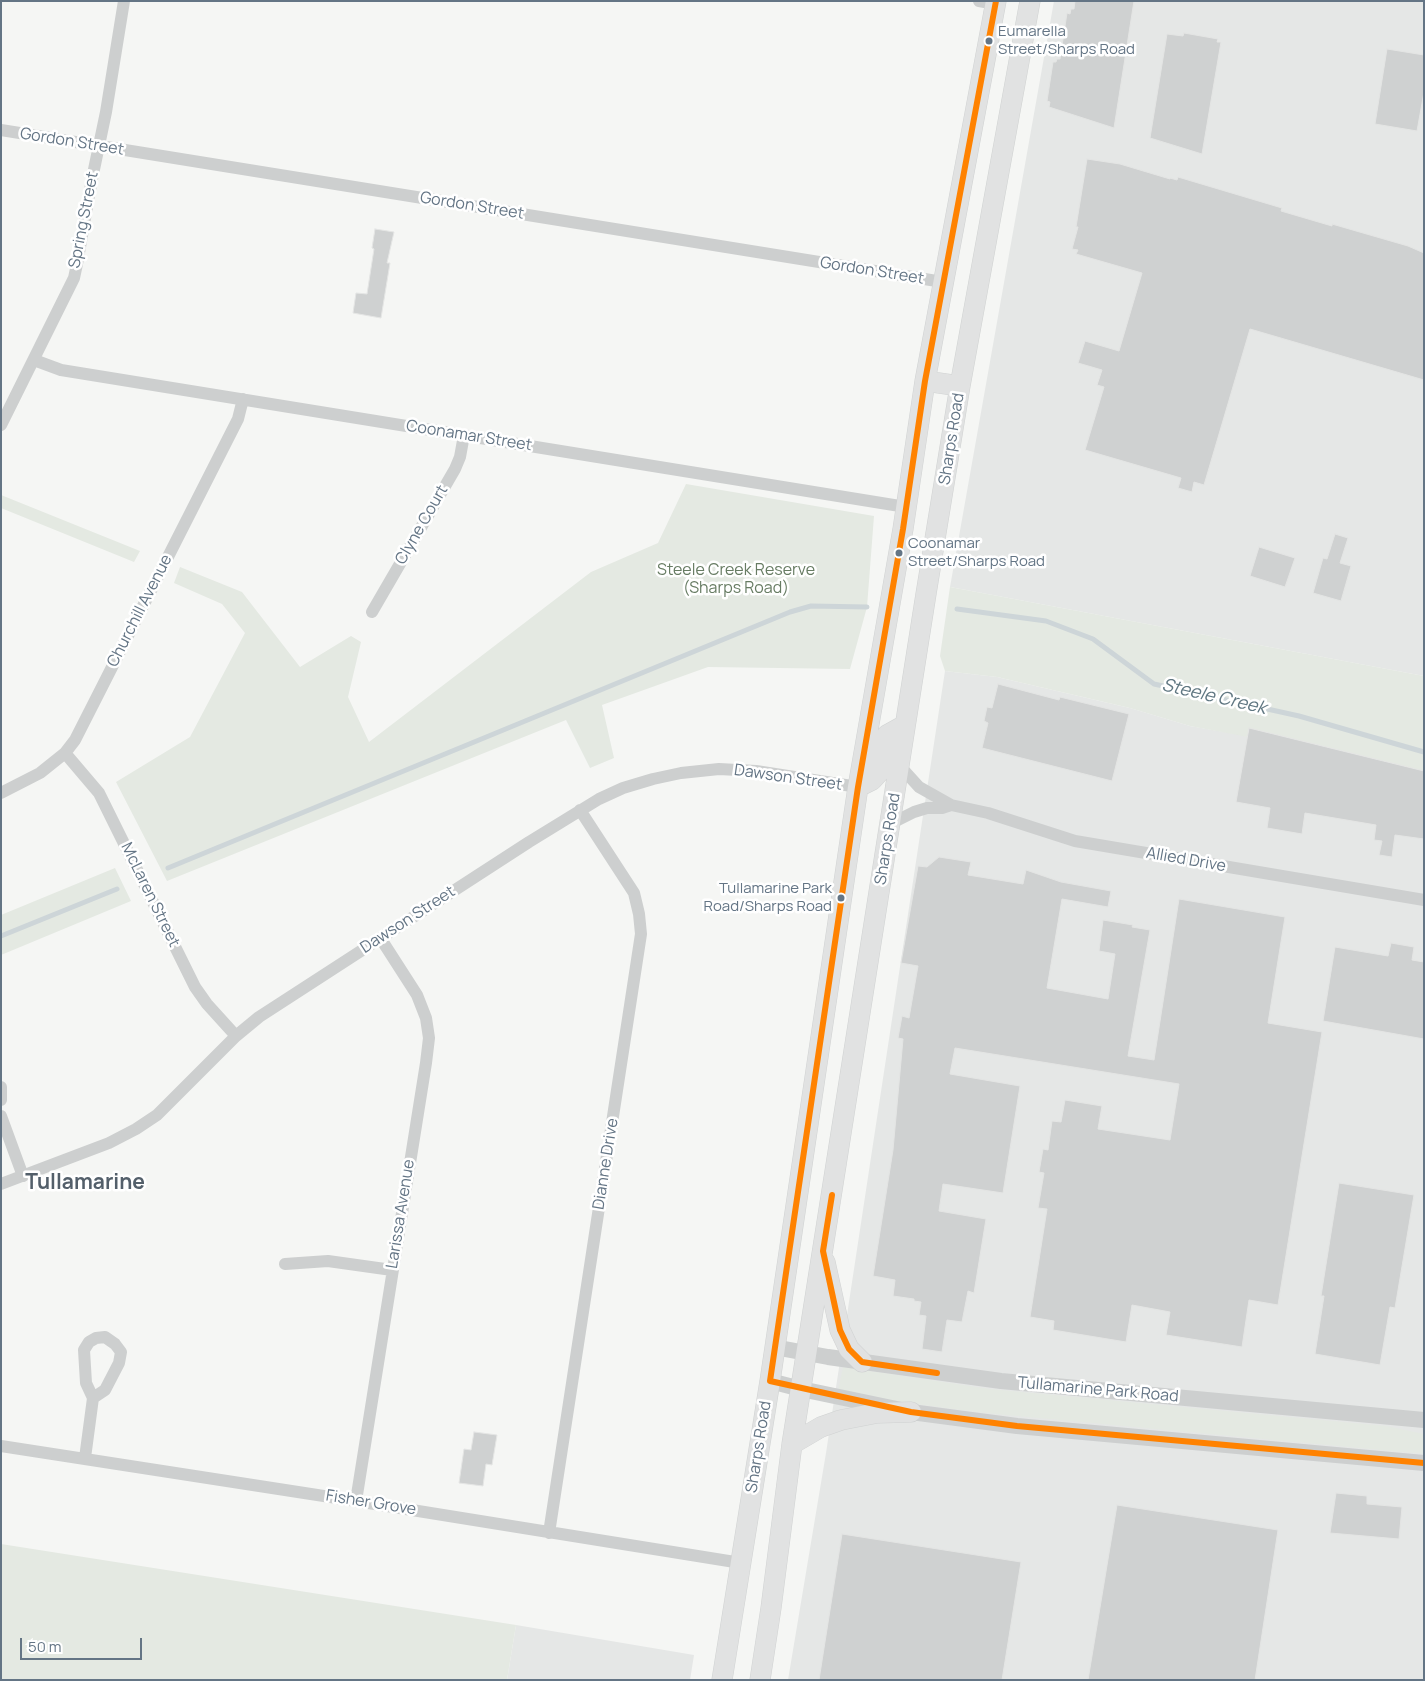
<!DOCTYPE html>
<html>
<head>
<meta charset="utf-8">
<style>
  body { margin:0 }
  #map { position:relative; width:1425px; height:1681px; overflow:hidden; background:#f5f6f4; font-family:Manrope,sans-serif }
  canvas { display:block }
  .frame { position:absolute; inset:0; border:2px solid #647585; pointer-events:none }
  .scale { position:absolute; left:20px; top:1638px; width:122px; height:22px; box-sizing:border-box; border:2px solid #647585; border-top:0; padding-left:6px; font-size:15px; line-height:18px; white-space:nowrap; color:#647585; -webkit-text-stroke:4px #fff; paint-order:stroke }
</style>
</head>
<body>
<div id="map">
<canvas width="1425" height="1681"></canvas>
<div class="frame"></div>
<div class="scale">50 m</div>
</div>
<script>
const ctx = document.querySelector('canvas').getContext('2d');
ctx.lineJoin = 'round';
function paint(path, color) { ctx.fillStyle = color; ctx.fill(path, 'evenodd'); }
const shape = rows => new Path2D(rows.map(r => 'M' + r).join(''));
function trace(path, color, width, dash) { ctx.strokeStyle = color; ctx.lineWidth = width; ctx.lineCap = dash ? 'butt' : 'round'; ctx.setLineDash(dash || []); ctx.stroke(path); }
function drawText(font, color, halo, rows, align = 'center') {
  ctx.font = font + ' Manrope,sans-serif'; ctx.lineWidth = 5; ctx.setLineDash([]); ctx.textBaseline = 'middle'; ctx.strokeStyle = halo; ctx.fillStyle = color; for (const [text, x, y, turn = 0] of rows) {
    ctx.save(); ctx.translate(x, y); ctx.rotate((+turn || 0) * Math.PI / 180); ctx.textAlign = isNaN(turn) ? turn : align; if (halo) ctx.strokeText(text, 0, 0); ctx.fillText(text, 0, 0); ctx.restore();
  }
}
const built = shape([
  [1054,1,1424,1,1424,676,950,587],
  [945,671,997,677,1130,708,1190,726,1248,736,1249,728,1424,771,1424,1680,788,1680,826,1453],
  [516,1625,694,1655,690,1680,507,1680]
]);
const green = shape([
  [686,484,874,516,867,607,850,669,708,667,602,705,614,758,590,768,566,720,167,881,116,782,190,737,245,633,222,604,174,583,180,567,242,592,300,667,351,636,361,642,348,697,369,742,591,572,658,543],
  [1,495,140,551,134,562,1,508],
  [950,587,1424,676,1424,771,1249,728,1248,737,1190,726,1130,708,997,677,945,671,940,656],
  [115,868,131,901,1,955,1,915],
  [843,1367,990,1389,1386,1426,1424,1434,1424,1454,985,1413,923,1405,838,1392],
  [1,1544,516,1625,507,1680,1,1680]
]);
const stream = shape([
  [957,609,1046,621,1093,639,1154,684,1299,716,1424,752],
  [168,868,790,612,811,606,867,607],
  [1,936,117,889]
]);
const building = shape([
  [1075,1,1134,1,1114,128,1049,107,1050,102,1047,101,1053,62,1056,62,1057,59,1060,59,1067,13,1070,14,1071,9,1074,9,1075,1],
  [1184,33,1218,39,1217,42,1221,42,1202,154,1150,138,1167,34,1183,36,1184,33],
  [1387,49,1424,55,1424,92,1417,131,1375,124,1387,49],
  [1087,159,1120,164,1170,179,1170,178,1177,180,1178,177,1282,208,1281,211,1332,226,1332,224,1408,246,1424,253,1424,380,1250,329,1204,485,1194,482,1192,492,1178,488,1181,478,1085,450,1104,387,1097,385,1102,370,1078,363,1085,341,1119,351,1142,273,1076,254,1078,250,1072,249,1078,227,1076,227,1087,159],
  [375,229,394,232,387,263,390,263,381,318,353,313,356,293,367,294,374,249,372,248,375,229],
  [1335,534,1348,538,1340,563,1351,566,1341,601,1313,593,1323,558,1327,559,1335,534],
  [1259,547,1295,558,1285,587,1250,576,1259,547],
  [998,684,1059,700,1060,697,1129,714,1112,781,982,748,988,723,984,721,987,707,992,708,998,684],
  [1249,728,1424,771,1424,839,1395,835,1392,857,1379,855,1382,841,1374,840,1376,825,1305,813,1302,834,1267,828,1270,808,1236,802,1249,728],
  [939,857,971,862,968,875,1023,884,1026,870,1061,882,1111,891,1108,907,1062,899,1047,988,1108,999,1115,954,1099,951,1103,920,1133,925,1132,927,1150,930,1128,1056,1154,1060,1179,899,1285,917,1268,1023,1322,1032,1278,1305,1249,1300,1242,1347,1166,1335,1170,1312,1132,1305,1126,1342,1053,1330,1054,1321,1030,1317,1047,1209,1038,1208,1044,1173,1039,1172,1043,1149,1048,1150,1052,1121,1061,1122,1065,1100,1102,1106,1098,1129,1170,1140,1179,1084,955,1048,950,1074,1020,1086,1003,1193,943,1184,939,1211,986,1219,974,1293,968,1291,962,1322,947,1320,942,1352,922,1349,926,1316,919,1315,921,1302,914,1301,914,1299,893,1296,895,1280,873,1276,893,1150,903,1039,898,1038,902,1016,909,1018,918,966,901,963,918,866,927,867,939,857],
  [1391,943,1414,947,1412,960,1424,962,1424,1039,1323,1021,1335,947,1388,956,1391,943],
  [1339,1183,1414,1195,1395,1308,1390,1307,1380,1365,1315,1354,1324,1296,1321,1296,1339,1183],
  [474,1432,497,1435,492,1465,486,1464,483,1486,459,1483,464,1449,471,1450,474,1432],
  [1336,1493,1367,1496,1367,1504,1402,1507,1399,1539,1330,1533,1336,1493],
  [1117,1505,1278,1530,1255,1680,1088,1680,1117,1505],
  [842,1534,1021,1562,1002,1680,819,1680,842,1534]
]);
const minor = shape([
  [979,1,996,4],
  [1,130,943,282],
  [34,360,61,370,906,507],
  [1,425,74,278,77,264,92,179,106,112,124,1],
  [372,612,455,469,460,457,464,435],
  [65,753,99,793,195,987,207,1004,236,1036],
  [899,765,919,787,951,805,988,813,1075,841,1424,900],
  [1,793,40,773,65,753,75,740,238,419,243,399],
  [890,824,914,812,927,808,942,808,951,805],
  [1,1087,1,1100],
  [1,1116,23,1176],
  [1,1184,109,1143,136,1129,157,1115,236,1036,259,1017,529,842,599,799,623,788,653,779,681,773,719,769,756,771,858,787],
  [285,1264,328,1261,392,1270],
  [1,1446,356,1501,741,1563],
  [85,1458,93,1398,86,1383,84,1350,89,1342,96,1338,105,1337,115,1344,121,1352,119,1363,105,1390,93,1398],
  [356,1501,426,1063,429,1038,426,1018,417,995,381,939],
  [549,1533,641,934,639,914,634,893,580,810]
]);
const tertiary = shape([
  [774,1347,828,1357,1001,1381,1424,1420],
  [770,1381,801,1389,911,1412,1017,1426,1424,1463]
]);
const primary = shape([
  [925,381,960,386],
  [858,787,872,780,881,770,887,735,905,725],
  [825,1262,840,1330,849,1349,862,1362],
  [792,1444,821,1427,841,1420,877,1413,911,1412],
  [722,1680,770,1381,858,787,903,529,925,381,996,1],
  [760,1680,771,1608,792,1444,926,594,960,386,1030,1]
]);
const bus1 = shape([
  [996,1,925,381,903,529,858,787,770,1381,911,1412,1017,1426,1424,1463],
  [832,1195,823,1251,840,1330,849,1349,862,1362,937,1373]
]);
const markers = [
  [989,41,4.5,"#647585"],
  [899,553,4.5,"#647585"],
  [841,898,4.5,"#647585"]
];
const busNames = [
  ["Eumarella",998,32],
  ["Street/Sharps Road",998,50],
  ["Coonamar",908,544],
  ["Street/Sharps Road",908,562],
  ["Tullamarine Park",832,889,"right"],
  ["Road/Sharps Road",832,907,"right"]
];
const streetNames = [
  ["Gordon Street",72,142,9],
  ["Gordon Street",472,206,9],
  ["Spring Street",84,220,-79],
  ["Gordon Street",872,271,9],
  ["Coonamar Street",469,436,9],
  ["Sharps Road",952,439,-81],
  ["Clyne Court",422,525,-60],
  ["Churchill Avenue",140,611,-63],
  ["Dawson Street",788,778,8],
  ["Sharps Road",888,839,-81],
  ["Allied Drive",1186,860,10],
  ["McLaren Street",150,895,64],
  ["Dawson Street",408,920,-33],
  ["Dianne Drive",606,1164,-81],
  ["Larissa Avenue",401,1214,-81],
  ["Tullamarine Park Road",1098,1390,5],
  ["Sharps Road",759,1447,-81],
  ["Fisher Grove",371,1503,9]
];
const parkNames = [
  ["Steele Creek Reserve",736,571],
  ["(Sharps Road)",736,589]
];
const waterNames = [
  ["Steele Creek",1214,697,13]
];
const districtNames = [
  ["Tullamarine",85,1183]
];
paint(built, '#e5e7e6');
paint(green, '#e4e9e2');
trace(stream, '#cdd5d8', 5);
paint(building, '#cfd1d1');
trace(building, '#e4e5e4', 1);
trace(primary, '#d0d2d2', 21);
trace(minor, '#cdcfcf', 12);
trace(tertiary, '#cdcfcf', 16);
trace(primary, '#e1e2e2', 20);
trace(bus1, '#ff8200', 6);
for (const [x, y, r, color] of markers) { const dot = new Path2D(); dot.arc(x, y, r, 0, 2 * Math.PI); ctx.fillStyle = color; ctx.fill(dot); trace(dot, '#fff', 2); }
drawText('15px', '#647585', '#fff', busNames, 'left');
drawText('16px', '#647585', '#fff', streetNames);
drawText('16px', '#677c63', '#fff', parkNames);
drawText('italic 18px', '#607782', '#fff', waterNames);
drawText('bold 21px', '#535f6a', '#fff', districtNames);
</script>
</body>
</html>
